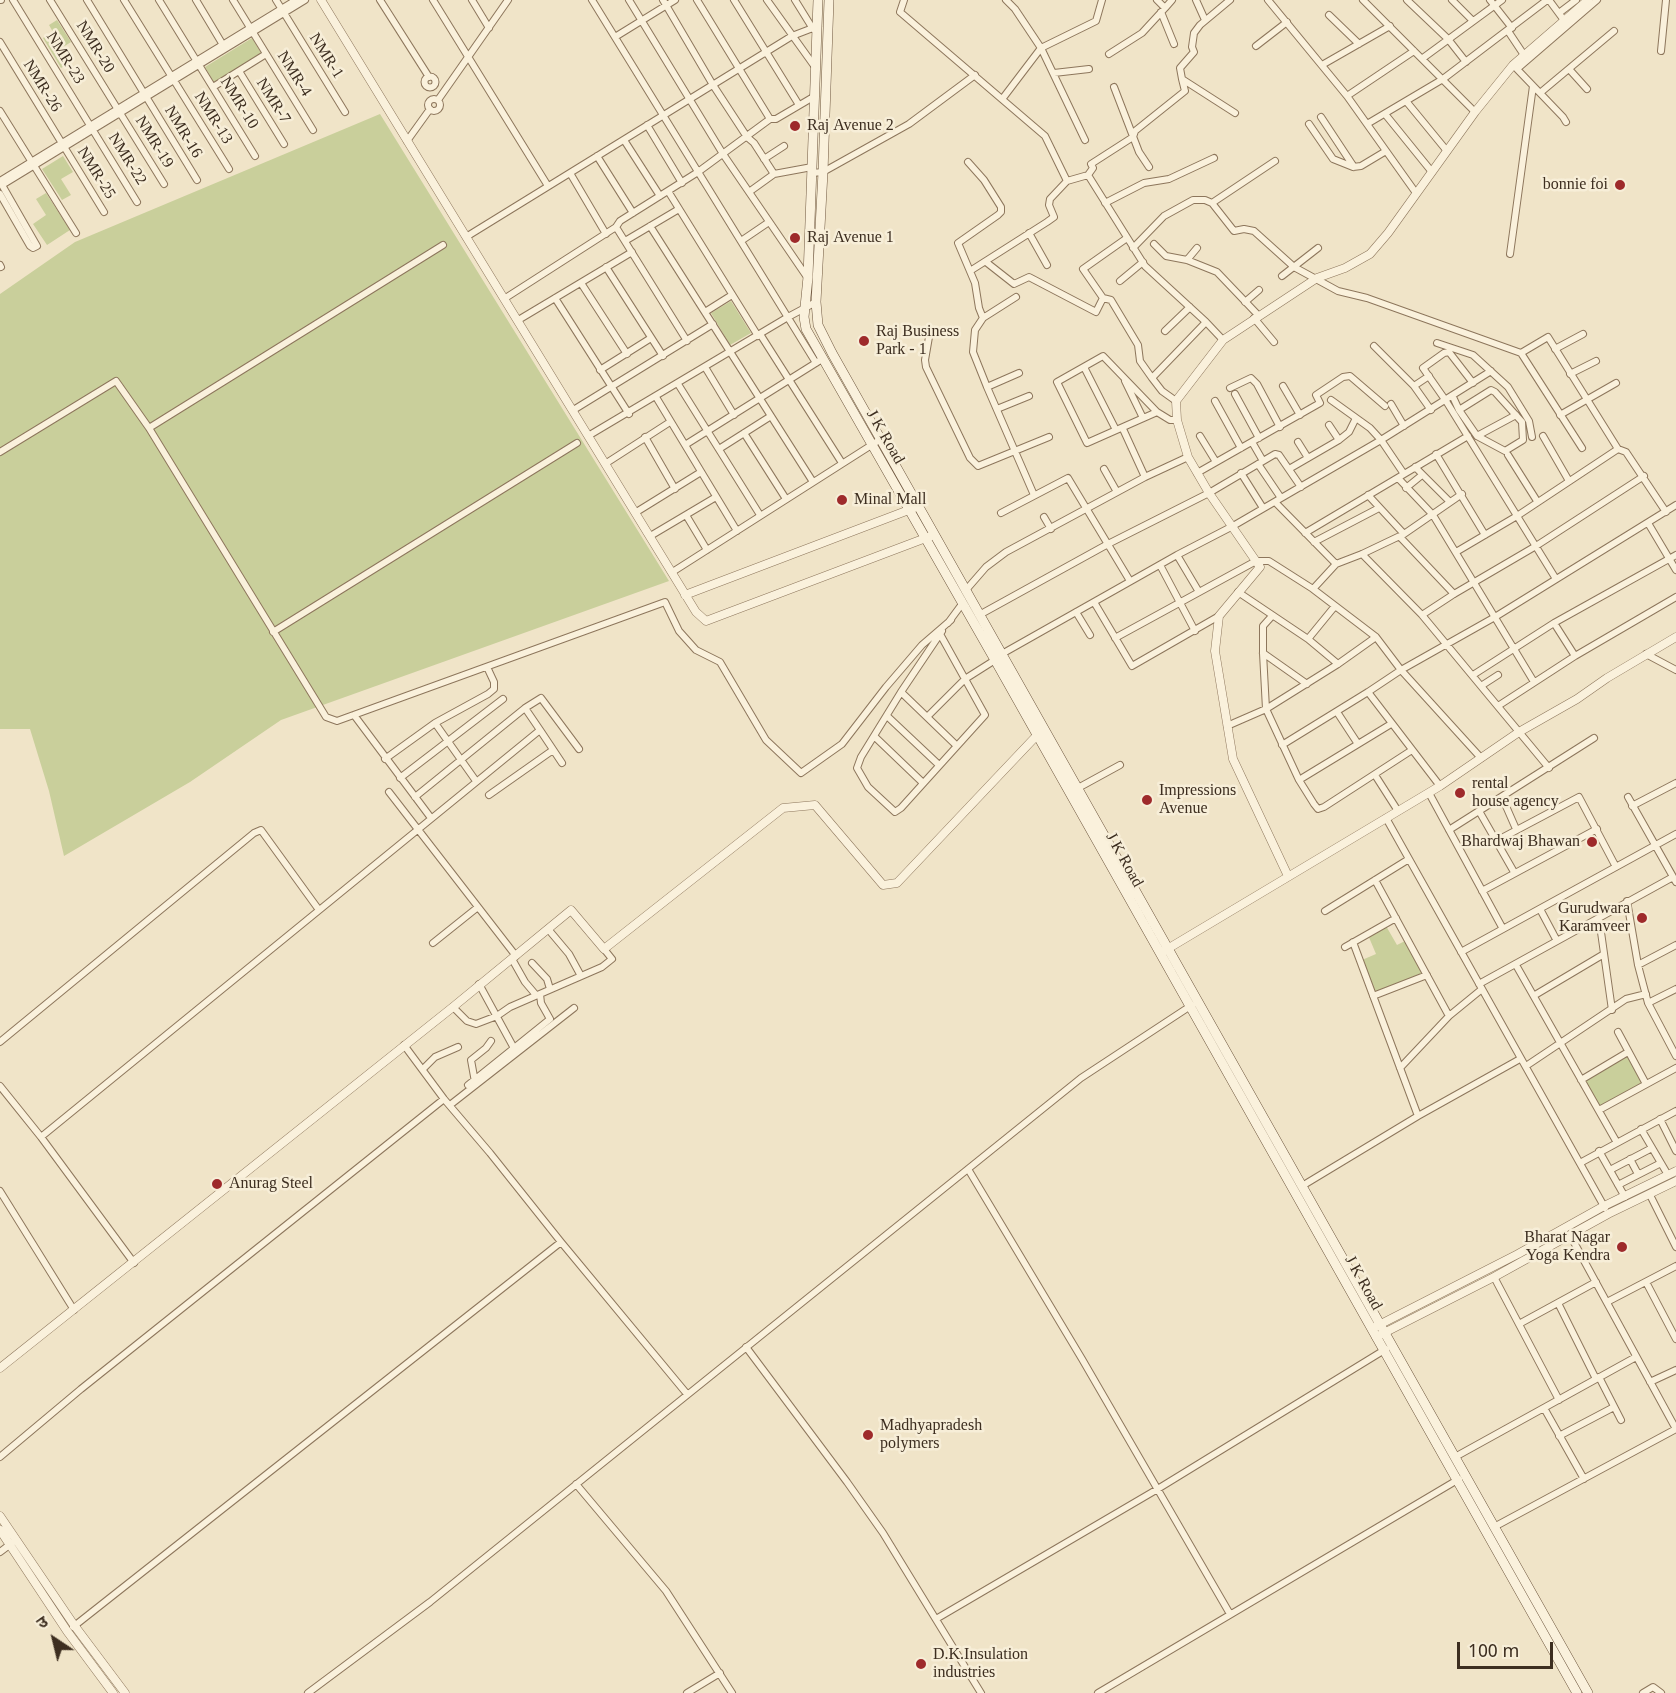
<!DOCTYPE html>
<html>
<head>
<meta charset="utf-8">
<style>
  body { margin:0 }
  #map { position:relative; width:1676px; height:1693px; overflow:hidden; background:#f0e4c8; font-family:Georgia,"Noto Sans Devanagari",serif }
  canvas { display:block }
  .north { position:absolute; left:24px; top:1609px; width:60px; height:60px; -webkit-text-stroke:4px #f7eed8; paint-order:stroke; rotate:325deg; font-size:16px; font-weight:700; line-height:24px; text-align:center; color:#3d2e20 }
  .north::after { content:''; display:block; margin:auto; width:21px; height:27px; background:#3d2e20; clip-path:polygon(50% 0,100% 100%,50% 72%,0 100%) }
  .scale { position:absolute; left:1457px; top:1642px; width:96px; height:27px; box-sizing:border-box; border:3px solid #3d2e20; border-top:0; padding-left:8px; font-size:18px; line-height:21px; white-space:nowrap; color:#3d2e20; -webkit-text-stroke:4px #f7eed8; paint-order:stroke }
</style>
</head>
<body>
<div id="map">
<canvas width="1676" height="1693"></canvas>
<div class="north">उ</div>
<div class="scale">100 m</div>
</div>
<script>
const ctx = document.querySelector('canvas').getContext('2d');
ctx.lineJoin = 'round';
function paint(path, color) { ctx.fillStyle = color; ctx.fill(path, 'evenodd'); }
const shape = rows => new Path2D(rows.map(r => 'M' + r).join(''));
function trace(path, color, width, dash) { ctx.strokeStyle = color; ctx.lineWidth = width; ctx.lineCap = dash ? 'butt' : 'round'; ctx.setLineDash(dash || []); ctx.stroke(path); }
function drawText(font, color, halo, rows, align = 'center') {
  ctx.font = font + ' Georgia,serif'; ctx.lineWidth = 5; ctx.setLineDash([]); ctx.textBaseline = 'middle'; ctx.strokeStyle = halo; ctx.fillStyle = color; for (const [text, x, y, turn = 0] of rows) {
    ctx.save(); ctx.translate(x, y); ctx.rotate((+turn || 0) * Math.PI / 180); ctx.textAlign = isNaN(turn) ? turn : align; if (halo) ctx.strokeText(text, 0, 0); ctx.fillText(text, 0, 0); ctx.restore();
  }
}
const green = shape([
  [57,20,71,42,60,49,69,63,61,68,43,38,53,32,49,25],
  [252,38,261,53,214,83,205,67],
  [380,114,669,581,281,720,190,782,64,856,49,791,30,729,0,729,0,294,75,242],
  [63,156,73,172,61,179,71,195,62,200,42,169],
  [46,193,70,230,47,245,33,224,46,215,36,199],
  [731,301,751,333,730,345,711,313],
  [1386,926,1397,945,1405,941,1424,974,1374,994,1362,960,1376,954,1368,935],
  [1627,1055,1643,1083,1600,1107,1585,1081]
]);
const minor = shape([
  [0,0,1,0],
  [13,0,137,202],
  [50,0,164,184],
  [87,0,197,180],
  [124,0,229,169],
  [159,0,255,156],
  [196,0,223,45],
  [233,0,313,130],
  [276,0,345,112],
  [380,0,429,77],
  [433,0,548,186],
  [472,0,489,28],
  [592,0,816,363],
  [629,0,723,154,807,277],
  [663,0,713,85,747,137,754,143,774,174],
  [697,0,770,119],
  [734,0,799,105],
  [767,0,815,67],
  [795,0,813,29],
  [904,0,900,12,1045,136,1067,181],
  [1006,0,1015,9,1041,48,1085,140],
  [1196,0,1205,20],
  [1230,0,1200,25,1194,33,1192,47,1194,52,1180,68,1182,79,1235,113],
  [1268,0,1347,96,1416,193],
  [1363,0,1475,112],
  [1407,0,1448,39,1466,62],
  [1452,0,1473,21],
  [1490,0,1512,28],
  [1549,0,1563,19],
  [1165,8,1172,0],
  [1161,12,1174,44],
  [1559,13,1576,0],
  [1329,15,1359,44],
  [1508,31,1524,55],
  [615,37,675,0],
  [0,42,104,212],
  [1256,46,1287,22],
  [1661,51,1666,0],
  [1109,54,1142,33,1165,8,1157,0],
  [1423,58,1502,0],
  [1322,65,1390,26],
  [1515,67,1563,117,1566,122],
  [1517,69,1597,0],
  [1569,69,1587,89],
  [239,71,284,144],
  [1054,73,1089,69],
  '424.5 82a5.5 5.5 0 1 1 11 0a5.5 5.5 0 1 1-11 0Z',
  [213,87,266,54],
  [1114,87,1139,152,1149,167],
  [1540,93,1614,31],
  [1347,96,1414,51],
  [1003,98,1041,48,1096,21,1102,0],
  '428 105a6 6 0 1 1 12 0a6 6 0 1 1-12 0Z',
  [438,100,508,0],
  [1406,101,1447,151],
  [0,111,76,233],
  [1385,114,1432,172],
  [1321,117,1354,167],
  [1309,124,1333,159,1353,167,1361,166,1386,151],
  [1367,124,1443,79,1547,0],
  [647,125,682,183],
  [624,140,660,196],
  [407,141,430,109],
  [597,156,633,213],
  [764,159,784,146],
  [968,162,984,180,1001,207,1001,212,998,215,958,243,975,283,979,308,983,318],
  [570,173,606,234],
  [812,173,823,172,909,124,975,75],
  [1088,175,1093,168,1091,164,1133,137,1135,131,1185,91,1182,79],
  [0,181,296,0],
  [668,191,758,336],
  [749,192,774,174,812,167],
  [0,194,30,246,33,248,37,246,2,185,305,0],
  [1105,203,1144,183,1169,179,1214,158],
  [1212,203,1275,161],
  [650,226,813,482],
  [616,227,687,341],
  [1029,233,1047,265],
  [466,237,792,36,818,26],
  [1127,238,1083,269,1103,298,1111,300,1138,345,1140,361,1152,378,1162,391,1176,401],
  [625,241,679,209],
  [741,241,769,222],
  [1154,244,1166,256,1187,260,1217,272,1259,316],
  [1133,248,1164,216,1193,200,1205,200,1212,203,1234,231,1244,229,1254,231,1294,267,1338,291,1367,298,1521,353,1582,448],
  [1510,254,1533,86],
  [1187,260,1197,248],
  [986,262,1014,284,1029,277,1096,312,1103,298],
  [0,265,1,267],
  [606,267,663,356],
  [970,271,1047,222,1054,217,1049,205,1050,199,1067,181,1088,175,1145,266,1206,322,1223,340],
  [1282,276,1318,248],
  [1120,281,1143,262],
  [581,283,627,354],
  [507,297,616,227,620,221,698,172,770,119,776,119,815,96],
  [555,298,629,414],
  [1245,302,1259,290],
  [705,312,732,295],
  [1254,318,1274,342],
  [520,319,632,252],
  [1165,331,1190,307],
  [760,334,842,463],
  [929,337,925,360,926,367,970,458,978,466,1049,437],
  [1437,343,1473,355,1508,387,1529,421,1532,437],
  [1374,346,1414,386,1431,410],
  [1555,349,1583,334],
  [1521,353,1548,337,1618,449,1626,452,1666,512],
  [705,367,734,415],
  [1084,367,1116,430],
  [600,370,651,338],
  [1019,373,987,387,1034,495],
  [1570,374,1596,361],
  [1152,378,1206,322],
  [1125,381,1143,418],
  [1473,383,1449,352,1444,353,1423,368,1446,401,1556,579],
  [678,384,760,515],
  [1283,386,1300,415],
  [1414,386,1429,376],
  [987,387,973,352,975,330,983,318,1016,297],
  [1230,388,1251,378,1257,384,1280,427],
  [1235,394,1259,438],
  [656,397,737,531],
  [1453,397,1459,410,1491,390,1495,392,1522,422,1523,440,1505,451,1477,436,1459,410],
  [1331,400,1370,428,1381,440,1404,474],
  [1215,401,1241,448],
  [1391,404,1404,426],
  [575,409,713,324],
  [997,409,1029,396],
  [1157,412,1087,443,1057,382,1103,356,1157,412,1170,420,1177,420],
  [1560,415,1616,383],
  [1329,425,1339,440],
  [149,428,443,245],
  [1123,429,1145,477],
  [744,433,786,499],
  [588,436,788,317,816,302],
  [1200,436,1216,462],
  [1477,436,1516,415],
  [1543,436,1569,481],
  [645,437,675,489],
  [1252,442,1263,461],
  [1298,442,1308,458],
  [685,445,819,361],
  [719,449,771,416],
  [0,452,116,381,149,428,326,717,337,721,665,602,679,631,696,650,720,662,766,740,801,773,842,744,886,687,922,645,951,620],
  [1436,454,1485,535],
  [1508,455,1537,501],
  [608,462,670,422],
  [1258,464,1281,498],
  [1415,467,1450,502],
  [1104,469,1117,492],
  [1289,469,1339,440,1349,432,1356,418],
  [1197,473,1320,403,1316,395,1343,377,1350,376,1385,406],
  [1241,473,1263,508],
  [1398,478,1433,515,1534,682],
  [1406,488,1422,475],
  [1368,495,1404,534],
  [1275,502,1336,564],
  [638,511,701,472],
  [1001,513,1068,478,1130,581],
  [686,515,707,550],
  [1044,517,1051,529],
  [1648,523,1676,570],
  [1305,533,1468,436],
  [652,535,716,497],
  [1400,537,1454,594],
  [1314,542,1379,508],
  [1456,552,1517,516,1618,449],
  [1362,554,1422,615,1549,768],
  [1177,555,1199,592],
  [1160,565,1195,631],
  [674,571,881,439],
  [1313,589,1336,564,1362,554,1404,534,1462,494],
  [966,590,986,567,1006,552,1145,477,1188,457],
  [1238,592,1308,639,1338,664],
  [1094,602,1132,666,1219,616],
  [1076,612,1090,635],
  [981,614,1108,544,1209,493,1275,454,1279,455,1301,487],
  [1422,615,1454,594,1536,546,1644,476],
  [1272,616,1263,626,1263,653,1266,709,1299,780,1314,804,1318,809,1324,807,1412,750],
  [948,623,962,604],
  [1554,623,1575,656],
  [273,632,577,443],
  [940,634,985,715,901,808,895,812,868,787,857,768,861,757,901,692,940,634,942,631],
  [1115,638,1256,561,1269,561,1313,589,1376,637,1401,670,1481,758],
  [1308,639,1335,606],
  [1263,653,1307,684],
  [1646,654,1676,670],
  [1000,655,1177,555,1233,526,1381,440,1491,371],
  [1473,675,1554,623,1676,555],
  [1481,686,1498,675],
  [901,692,957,746],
  [1368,692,1440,786],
  [1498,706,1575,656,1676,597],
  [525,708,541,698,579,749],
  [1337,712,1358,744],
  [354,715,431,818],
  [887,716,939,765],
  [927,717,965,679,995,660],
  [435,723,476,781],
  [1227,726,1266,709,1338,664,1376,637],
  [540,730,562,763],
  [874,736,922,782],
  [1282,745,1368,692,1401,670,1495,617,1676,505],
  [385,759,435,723,488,694,494,689,494,682,487,667],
  [1375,775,1398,811],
  [400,778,503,699],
  [1299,780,1391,724],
  [1078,788,1120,765],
  [389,792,516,956],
  [1429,793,1503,929],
  [489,795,553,750],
  [1502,797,1516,829],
  [1628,797,1676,882],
  [1632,806,1676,783],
  [1479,811,1514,872],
  [1386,818,1605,1208],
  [1449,830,1594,738],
  [1496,841,1579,797,1616,867],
  [1375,880,1449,1016],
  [1482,891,1597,829],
  [1627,901,1638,965,1648,1003,1676,1056],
  [1540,909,1557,941],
  [1325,911,1409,859],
  [1599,918,1612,1010],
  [548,929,569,954,581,976],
  [1353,942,1418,1116],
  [433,943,478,907],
  [1345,947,1396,918],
  [1461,952,1676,834],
  [512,959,525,982,536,995],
  [532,963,547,979,550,989],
  [1516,965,1616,1141],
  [1638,965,1676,945],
  [479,984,515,1050],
  [1479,984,1673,877],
  [1535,995,1604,954],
  [1373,996,1427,975],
  [1648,1003,1676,989],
  [453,1007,467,1021,476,1024,497,1016,510,1007,602,967,612,959,604,949],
  [1618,1032,1646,1084],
  [0,1042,254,833,261,830,319,910],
  [404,1045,444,1099,490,1153,561,1242,687,1394],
  [1526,1066,1626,999,1646,994],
  [1400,1068,1449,1016,1482,989],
  [423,1069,435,1057,458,1047],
  [1581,1080,1628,1052],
  [475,1082,471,1060,486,1048,491,1041],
  [468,1085,550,1019,541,1003,540,994],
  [0,1086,41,1137,134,1263],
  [450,1105,574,1008],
  [1599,1110,1676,1068],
  [1660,1119,1676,1151],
  [1641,1129,1668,1175],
  [41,1137,540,730,525,708,415,797],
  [1599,1151,1625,1197],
  [1630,1159,1638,1174],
  [1580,1163,1676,1111],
  [968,1169,1082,1359,1230,1614],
  [1610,1170,1652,1148],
  [1618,1185,1661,1163],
  [1302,1186,1418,1116,1520,1059],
  [0,1191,74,1310],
  [1650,1195,1676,1247],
  [1570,1235,1676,1429],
  [1494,1277,1559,1400],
  [1646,1282,1676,1339],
  [1607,1302,1676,1266],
  [1558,1303,1596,1379],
  [1519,1324,1596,1282],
  [746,1347,847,1482,883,1533,981,1693],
  [1599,1377,1621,1420],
  [1650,1382,1676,1370],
  [1544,1408,1584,1479],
  [1559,1436,1614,1407],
  [0,1457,81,1389,444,1099],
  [1455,1457,1636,1357],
  [576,1484,666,1591,732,1693],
  [1494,1527,1676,1429],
  [0,1552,12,1543],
  [936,1619,1156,1490,1386,1349],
  [73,1627,561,1242],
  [308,1693,430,1602,1081,1078,1192,1005],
  [687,1693,720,1673],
  [1098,1693,1459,1479],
  [1643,1693,1653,1687,1661,1693]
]);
const tertiary = shape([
  [321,0,696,612,706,621,931,536],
  [685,595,914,508],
  [1288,876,1233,759,1215,651,1219,616,1260,567,1209,493,1188,457,1177,420,1176,401,1223,340,1317,278,1345,268,1370,254,1388,233,1475,112,1513,65,1588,0],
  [1164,951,1440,786,1519,732,1577,699,1607,678,1676,637],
  [1375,1327,1518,1254,1604,1206,1676,1171],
  [1376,1337,1494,1277,1608,1214,1676,1181],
  [0,1368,453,1007,571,910,604,949,783,808,815,805,883,885,897,883,1041,731],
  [0,1516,74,1625,125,1693],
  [0,1530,67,1631,113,1693]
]);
const secondary = shape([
  [818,0,808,277,804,317,806,329,995,660,1577,1693],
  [829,0,823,172,816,302,818,325,832,353,1588,1693]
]);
const markers = [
  [795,126,6,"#9e2a2b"],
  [1620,185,6,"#9e2a2b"],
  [795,238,6,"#9e2a2b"],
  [864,341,6,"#9e2a2b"],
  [842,500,6,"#9e2a2b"],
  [1460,793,6,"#9e2a2b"],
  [1147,800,6,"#9e2a2b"],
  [1592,842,6,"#9e2a2b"],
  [1642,918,6,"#9e2a2b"],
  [217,1184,6,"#9e2a2b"],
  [1622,1247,6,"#9e2a2b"],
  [868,1435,6,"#9e2a2b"],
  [921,1664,6,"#9e2a2b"]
];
const streetNames = [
  ["NMR-20",95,47,58],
  ["NMR-1",326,56,58],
  ["NMR-23",65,58,58],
  ["NMR-4",294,74,58],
  ["NMR-26",42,86,58],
  ["NMR-7",273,101,58],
  ["NMR-10",239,103,58],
  ["NMR-13",213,118,58],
  ["NMR-16",183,132,59],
  ["NMR-19",154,142,58],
  ["NMR-22",127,159,58],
  ["NMR-25",96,173,58],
  ["J K Road",885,437,60],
  ["J K Road",1124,860,61],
  ["J K Road",1363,1283,61]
];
const poiNames = [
  ["Raj Avenue 2",807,126],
  ["bonnie foi",1608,185,"right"],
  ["Raj Avenue 1",807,238],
  ["Raj Business",876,332],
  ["Park - 1",876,350],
  ["Minal Mall",854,500],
  ["rental",1472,784],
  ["house agency",1472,802],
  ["Impressions",1159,791],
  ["Avenue",1159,809],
  ["Bhardwaj Bhawan",1580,842,"right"],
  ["Gurudwara",1630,909,"right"],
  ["Karamveer",1630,927,"right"],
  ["Anurag Steel",229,1184],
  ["Bharat Nagar",1610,1238,"right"],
  ["Yoga Kendra",1610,1256,"right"],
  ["Madhyapradesh",880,1426],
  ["polymers",880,1444],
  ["D.K.Insulation",933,1655],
  ["industries",933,1673]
];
paint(green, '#c9cf9b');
trace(minor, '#8d765c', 8);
trace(tertiary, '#8d765c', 9);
trace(secondary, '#6f573f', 10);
trace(minor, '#faf1dc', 6);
trace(tertiary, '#faf1dc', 8);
trace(secondary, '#faf1dc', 9);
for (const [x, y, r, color] of markers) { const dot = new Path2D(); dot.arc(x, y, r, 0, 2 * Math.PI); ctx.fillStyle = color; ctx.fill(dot); trace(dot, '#f7eed8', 2); }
drawText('16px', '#3d2e20', '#f7eed8', streetNames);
drawText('16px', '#3d2e20', '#f7eed8', poiNames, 'left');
</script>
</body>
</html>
